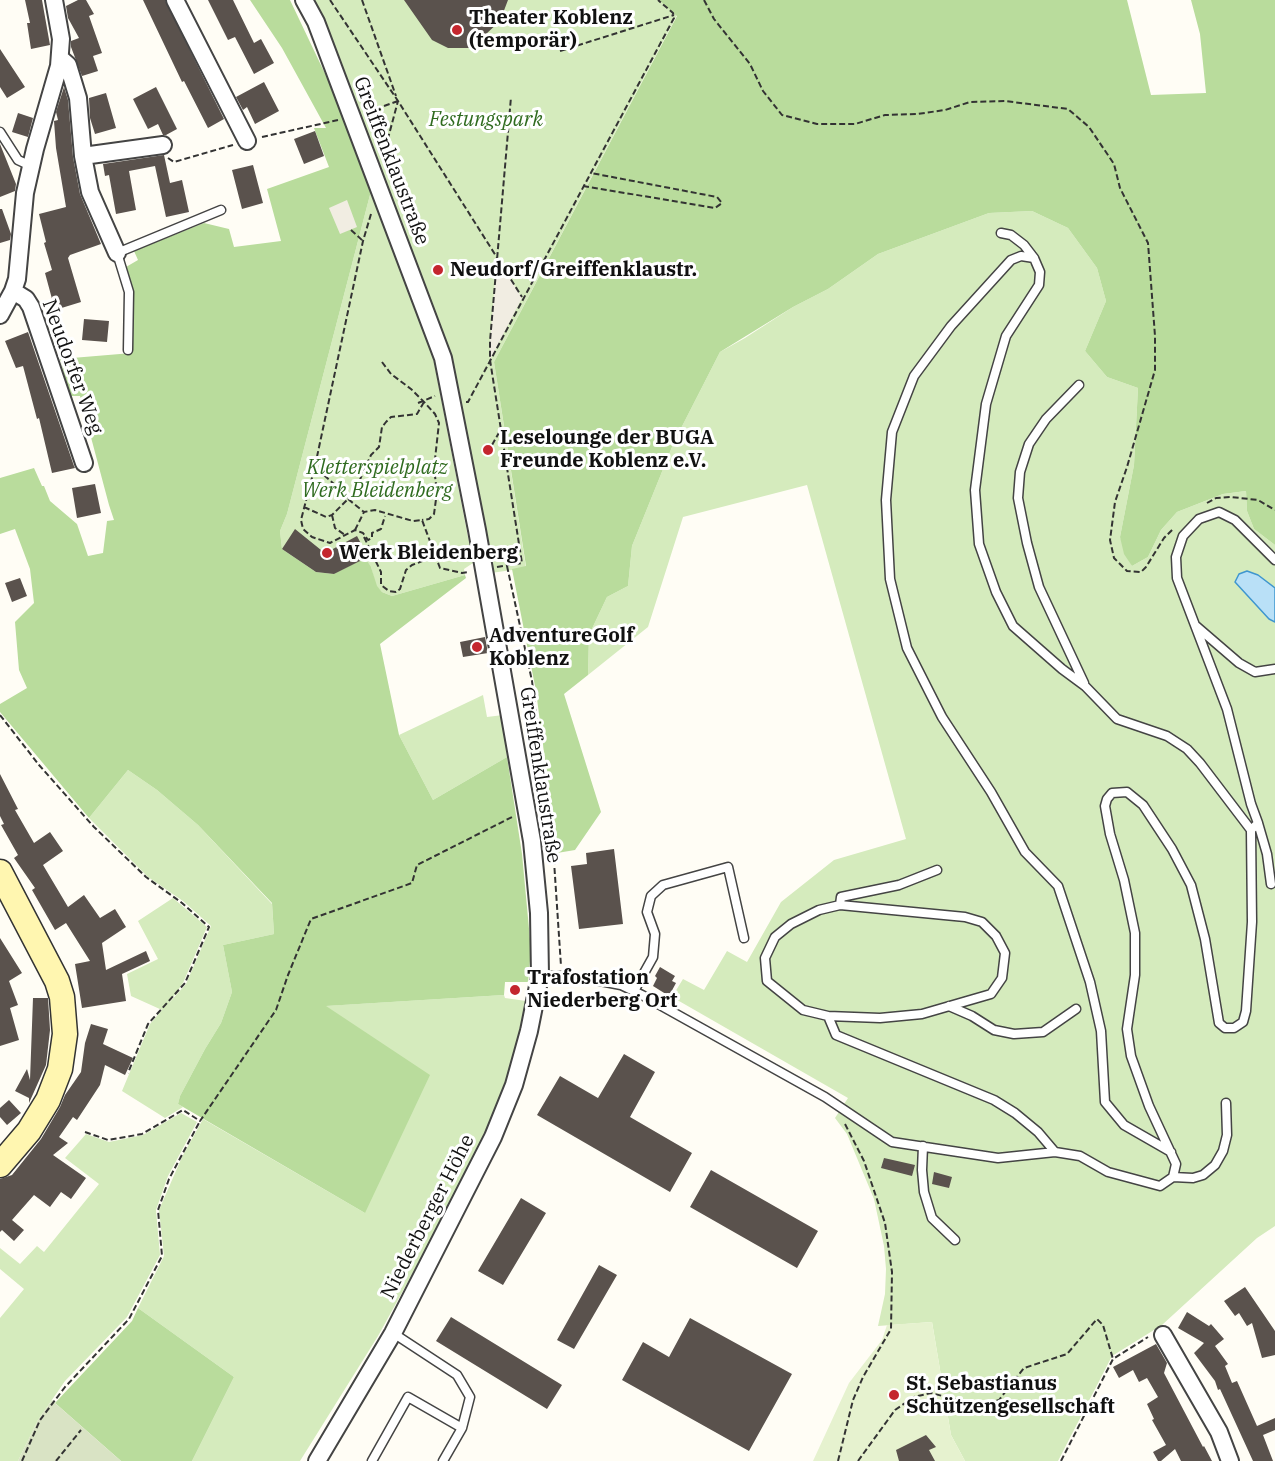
<!DOCTYPE html>
<html>
<head>
<meta charset="utf-8">
<style>
  body { margin:0 }
  canvas { display:block; background:#fffdf5 }
</style>
</head>
<body>
<canvas width="1275" height="1461"></canvas>
<script>
const ctx = document.querySelector('canvas').getContext('2d');
ctx.lineJoin = 'round';
function paint(path, color) { ctx.fillStyle = color; ctx.fill(path, 'evenodd'); }
const shape = rows => new Path2D(rows.map(r => 'M' + r).join(''));
function trace(path, color, width, dash) { ctx.strokeStyle = color; ctx.lineWidth = width; ctx.lineCap = dash ? 'butt' : 'round'; ctx.setLineDash(dash || []); ctx.stroke(path); }
function drawText(font, color, halo, rows, align = 'center') {
  ctx.font = font + ' "IBM Plex Serif",serif'; ctx.lineWidth = 6; ctx.setLineDash([]); ctx.textBaseline = 'middle'; ctx.strokeStyle = halo; ctx.fillStyle = color; for (const [text, x, y, turn = 0] of rows) {
    ctx.save(); ctx.translate(x, y); ctx.rotate((+turn || 0) * Math.PI / 180); ctx.textAlign = isNaN(turn) ? turn : align; if (halo) ctx.strokeText(text, 0, 0); ctx.fillText(text, 0, 0); ctx.restore();
  }
}
const green = shape([
  [307,0,659,0,677,15,494,362,526,568,491,573,461,425],
  [371,191,433,357,473,563,464,569,465,575,392,596,382,592,376,586,371,567,334,574,316,572,282,549,280,531,287,514],
  [1032,211,1068,228,1097,268,1106,301,1085,351,1107,377,1138,388,1134,465,1120,537,1132,566,1148,557,1161,530,1177,512,1223,494,1246,491,1247,511,1254,529,1275,545,1275,1226,1257,1238,1162,1325,1112,1356,1058,1461,965,1461,951,1435,932,1322,878,1326,885,1294,886,1269,884,1246,874,1199,847,1134,835,1118,848,1098,672,997,683,979,704,990,727,951,747,962,781,902,834,860,906,839,807,485,683,517,648,627,588,675,589,635,607,597,628,586,632,546,674,442,720,352,745,338,793,307,828,289,878,254,989,213],
  [483,695,487,717,503,715,507,757,433,800,399,735],
  [128,770,157,790,198,825,272,904,274,934,223,945,232,992,221,1023,205,1049,180,1096,178,1104,183,1107,165,1118,122,1091,150,1024,162,1010,131,996,127,974,158,959,138,921,173,898,207,927,183,983,169,1003,186,984,211,926,183,901,148,877,89,818],
  [504,995,505,998,526,1001,519,1038,501,1097,460,1185,404,1289,378,1336,300,1461,192,1461,234,1377,138,1308,164,1256,159,1210,182,1157,203,1119,365,1213,325,1006],
  [181,1113,197,1122,168,1176,156,1210,160,1255,127,1317,65,1381,38,1420,18,1461,0,1461,0,1318,24,1289,0,1269,0,1248,20,1264,37,1246,44,1252,99,1184,65,1158,86,1134,109,1142,143,1135]
]);
const forest = shape([
  [250,0,290,0,348,122,371,191,287,514,280,531,282,549,316,572,334,574,365,558,371,567,377,586,382,592,392,596,465,575,466,578,380,644,399,735,433,800,507,757,522,854,531,950,528,982,505,982,504,995,326,1006,430,1075,365,1213,178,1104,180,1096,205,1049,221,1023,232,992,223,945,274,934,272,903,198,825,157,790,128,770,89,818,0,712,0,704,27,688,19,670,15,622,34,603,30,569,15,529,0,534,0,478,34,468,42,486,44,486,50,501,77,524,88,556,103,553,107,521,114,520,109,505,80,396,70,396,60,359,132,353,132,290,126,267,138,260,134,251,204,223,229,229,234,247,281,241,267,189,329,167,314,128,326,128,282,48],
  [659,0,1127,0,1151,95,1206,93,1200,34,1191,0,1275,0,1275,545,1254,529,1247,511,1246,491,1223,494,1177,512,1161,530,1148,557,1132,566,1124,554,1120,537,1134,465,1138,388,1107,377,1085,351,1106,301,1097,268,1068,228,1032,211,989,213,878,254,828,289,793,307,720,352,674,442,632,546,628,586,607,597,589,635,588,675,564,694,601,812,575,850,557,853,536,691,512,569,526,566,494,362,677,16],
  [138,1308,234,1377,192,1461,121,1461,55,1403,132,1321]
]);
const cemetery = shape([
  [52,1400,55,1403,121,1461,18,1461,38,1420]
]);
const pitch = shape([
  [932,1322,951,1435,965,1461,813,1461,849,1383,882,1340,887,1325]
]);
const plaza = shape([
  [347,200,357,227,340,234,329,208],
  [497,256,522,298,490,360,490,341]
]);
const water = shape([
  [1247,571,1258,575,1275,588,1275,622,1269,619,1235,582,1239,574,1247,571]
]);
const building = shape([
  [25,0,42,0,50,45,31,49,27,23,30,23],
  [78,0,86,0,94,14,89,16,102,53,93,56,98,71,82,76,71,47,71,41,79,38,68,18,66,6],
  [143,0,165,0,224,119,208,128,184,81,182,82],
  [208,0,233,0,254,43,261,39,274,63,254,74,235,37,228,40],
  [404,0,508,0,500,21,471,48,448,48,432,40],
  [0,49,25,87,7,98,0,87],
  [264,82,279,111,255,124,247,107,243,110,236,97],
  [64,87,68,100,73,157,80,194,101,244,70,255,68,258,81,302,55,310,45,273,52,270,44,243,46,242,39,214,66,207,56,148,54,121,58,120,56,112],
  [156,87,177,129,166,135,163,135,158,124,148,129,133,99],
  [106,93,116,128,95,134,90,118,89,98],
  [18,113,33,118,28,137,12,132],
  [315,131,324,156,304,164,294,139],
  [0,144,16,184,15,191,0,197],
  [164,155,170,183,182,180,189,212,166,217,155,166,129,171,136,210,116,214,109,175,105,176,103,164],
  [253,165,263,203,242,209,232,170],
  [0,209,2,209,11,234,10,240,0,243],
  [84,319,109,321,107,342,82,340],
  [28,332,74,466,75,468,52,473,39,418,37,419,23,366,16,368,5,341],
  [95,484,101,513,77,518,72,488],
  [295,529,321,550,331,550,357,536,368,557,334,574,316,572,282,549],
  [20,578,27,596,12,602,5,583],
  [485,637,488,653,463,657,460,642],
  [0,774,18,809,15,810,34,843,50,832,63,851,43,865,68,907,84,895,100,918,115,909,126,927,102,943,106,970,146,951,150,961,122,974,126,1001,82,1008,75,964,90,961,66,923,55,930,32,890,35,888,14,858,18,855,1,825,4,824,0,816],
  [614,849,623,924,579,929,571,866,587,864,586,853],
  [0,938,22,973,9,981,18,1005,10,1008,19,1040,0,1046],
  [660,967,675,976,672,981,676,983,669,996,653,986,657,978,655,976],
  [33,998,48,998,50,1030,46,1065,29,1103,29,1098,15,1091,27,1069,30,1080],
  [91,1024,108,1029,103,1044,133,1058,125,1075,105,1065,100,1085,77,1120,73,1117,59,1137,68,1143,53,1155,86,1178,71,1199,61,1192,50,1207,34,1195,12,1220,24,1230,14,1241,2,1230,0,1232,0,1179,12,1175,41,1139,60,1107,65,1095,81,1072,85,1043],
  [624,1054,655,1072,630,1117,692,1153,670,1192,537,1115,560,1076,598,1098],
  [9,1100,21,1113,7,1125,0,1117,0,1108],
  [884,1158,915,1165,912,1176,881,1168],
  [711,1170,818,1231,797,1268,690,1207],
  [934,1172,952,1177,949,1188,932,1184],
  [521,1198,546,1213,503,1285,478,1271],
  [599,1265,617,1275,574,1349,557,1340],
  [1245,1287,1275,1331,1275,1355,1262,1358,1252,1323,1247,1326,1239,1313,1235,1316,1224,1301],
  [1187,1312,1209,1326,1211,1324,1224,1339,1215,1346,1228,1364,1225,1366,1232,1383,1237,1381,1257,1426,1275,1418,1275,1430,1263,1435,1273,1461,1253,1461,1220,1389,1218,1390,1215,1381,1194,1353,1204,1343,1178,1328],
  [451,1317,562,1385,547,1409,436,1341],
  [690,1318,792,1374,749,1451,622,1380,643,1342,669,1357],
  [1156,1344,1167,1363,1164,1373,1203,1447,1204,1446,1212,1461,1181,1461,1175,1449,1161,1461,1158,1461,1153,1452,1166,1445,1152,1420,1154,1419,1147,1404,1158,1397,1147,1378,1139,1382,1133,1370,1119,1378,1113,1367],
  [926,1435,936,1447,929,1450,935,1461,899,1461,896,1450]
]);
const path = shape([
  [330,0,398,101,522,297],
  [362,0,396,96],
  [704,0,714,19,750,64,763,91,782,115,817,124,855,124,885,115,917,114,945,110,970,102,1005,101,1068,109,1089,127,1114,164,1120,188,1148,243,1155,336,1155,370,1127,467,1115,502,1110,540,1114,558,1127,571,1141,572,1146,567,1164,538,1174,528],
  [560,51,674,15],
  [367,112,398,101],
  [262,137,338,120],
  [383,157,398,101],
  [168,158,174,162,233,145],
  [583,186,715,208,722,203,717,197,591,173],
  [371,214,363,241,315,466,301,520,303,529,312,537,330,543,355,530,363,533,368,540,372,538,372,533,381,529,385,516],
  [351,230,363,241],
  [382,362,391,374,411,389,424,402,435,414,439,423,434,468,437,492,434,514,429,519,422,520],
  [424,402,417,414,391,417,386,422,382,427,379,447,371,455,358,484,348,499,364,512,375,510,413,521,422,520,440,568,462,573,468,572],
  [466,402,468,402,674,18,673,13,658,0],
  [418,403,435,396],
  [492,445,501,429],
  [1207,503,1216,498,1231,497,1258,500,1275,510],
  [304,507,326,517,332,515,348,499,344,493,315,467],
  [332,515,335,528,345,535],
  [355,530,364,512],
  [364,537,381,572,381,585,389,591,396,592,400,589,406,570,412,565,436,556],
  [507,566,532,681,554,861,561,966],
  [497,567,522,563,490,360,490,341,511,97],
  [0,715,39,765,94,827,146,877,182,903,209,927,185,983,148,1024,128,1073],
  [85,1132,108,1140,142,1134,183,1110,200,1121,276,1010,288,975,311,919,412,883,417,865,512,817],
  [22,1461,40,1420,65,1387,129,1319,162,1256,158,1210,169,1179,200,1121],
  [56,1461,81,1430],
  [838,1461,853,1400,863,1377,891,1329,892,1272,885,1223,864,1161,845,1124],
  [858,1461,895,1410,914,1397,931,1393,978,1405,999,1400,1024,1368,1067,1354,1097,1319,1103,1325,1113,1359],
  [1061,1461,1113,1359,1148,1337]
]);
const service = shape([
  [0,132,18,160,31,166],
  [1001,233,1011,235,1024,245,1034,258],
  [128,350,129,292,117,253,221,210],
  [1079,385,1046,419,1029,444,1020,472,1018,498,1027,543,1039,587,1084,683],
  [1196,626,1239,663,1255,672,1275,669],
  [1258,823,1267,854,1271,884],
  [840,905,841,897,899,885,937,870],
  [540,976,562,976,595,980,621,985,642,995,825,1097,892,1142,998,1158,1055,1152,1080,1156,1108,1172,1160,1186,1173,1177,1176,1164,1149,1106,1131,1056,1127,1029,1135,975,1135,933,1124,880,1110,834,1105,806,1107,799,1112,793,1127,792,1143,805,1172,849,1191,885,1205,939,1219,1023,1225,1028,1234,1028,1243,1022,1246,1011,1252,922,1251,830,1258,823,1251,804,1227,709,1177,578,1176,557,1183,536,1199,519,1219,512,1235,520,1275,560],
  [634,991,653,957,655,934,647,912,651,896,663,885,728,867,744,938],
  [949,1006,972,1016,994,1030,1014,1034,1043,1032,1076,1009],
  [828,1016,803,1010,767,981,765,958,775,937,791,924,819,910,840,905,965,917,982,922,996,936,1005,953,1002,978,991,994,922,1014,880,1018,828,1016,836,1035,994,1100,1015,1113,1038,1132,1055,1152],
  [923,1146,922,1170,924,1192,932,1218,955,1240],
  [1171,1152,1124,1125,1105,1102,1101,1031,1090,982,1058,886,1025,852,991,792,942,717,907,648,890,579,886,500,892,432,914,376,951,326,1011,260,1021,256,1034,258,1040,272,1039,285,1006,336,986,404,975,490,979,544,996,592,1013,626,1062,669,1085,686,1117,719,1167,736,1187,749,1200,763,1251,830],
  [1173,1177,1193,1178,1203,1175,1215,1165,1223,1151,1227,1135,1226,1103],
  [393,1333,457,1375,470,1397,462,1428,443,1461],
  [372,1461,408,1397,462,1428]
]);
const minor = shape([
  [175,0,247,141],
  [304,0,316,22,443,358,477,530,532,841,539,913,540,976,529,1031,514,1085,493,1137,393,1333,317,1461],
  [60,58,68,65,78,98,83,156,90,192,117,253],
  [83,156,163,145],
  [13,291,26,299,31,307,84,463],
  [0,315,13,291,17,279,25,193,35,149,59,66,61,39,54,0],
  [1163,1335,1219,1432,1230,1461]
]);
const secondary = shape([
  [0,872,57,981,62,997,65,1034,60,1069,48,1100,29,1131,0,1165]
]);
const markers = [
  [457,30,6,"#c4262e"],
  [438,270,6,"#c4262e"],
  [488,450,6,"#c4262e"],
  [327,553,6,"#c4262e"],
  [477,647,6,"#c4262e"],
  [515,990,6,"#c4262e"],
  [894,1395,6,"#c4262e"]
];
const poiNames = [
  ["Theater Koblenz",469,18],
  ["(temporär)",469,41],
  ["Neudorf/Greiffenklaustr.",450,270],
  ["Leselounge der BUGA",500,438],
  ["Freunde Koblenz e.V.",500,461],
  ["Werk Bleidenberg",339,553],
  ["AdventureGolf",489,636],
  ["Koblenz",489,659],
  ["Trafostation",527,978],
  ["Niederberg Ort",527,1001],
  ["St. Sebastianus",906,1384],
  ["Schützengesellschaft",906,1407]
];
const parkNames = [
  ["Festungspark",486,120],
  ["Kletterspielplatz",377,468],
  ["Werk Bleidenberg",377,491]
];
const streetNames = [
  ["Greiffenklaustraße",391,161,69],
  ["Neudorfer Weg",72,367,70],
  ["Greiffenklaustraße",540,775,81],
  ["Niederberger Höhe",428,1217,-63]
];
paint(green, '#d5ebbd');
paint(forest, '#b9dc9c');
paint(cemetery, '#d9e3c4');
paint(pitch, '#e6f2cf');
paint(plaza, '#f1ede2');
paint(water, '#b9e0f7');
trace(water, '#3f96cf', 1.5);
paint(building, '#5a524d');
trace(service, '#444', 11);
trace(minor, '#444', 20);
trace(secondary, '#333', 27);
trace(path, '#333', 2, [6, 3]);
trace(service, '#fff', 8);
trace(minor, '#fff', 16);
trace(secondary, '#fff6b0', 24);
for (const [x, y, r, color] of markers) { const dot = new Path2D(); dot.arc(x, y, r, 0, 2 * Math.PI); ctx.fillStyle = color; ctx.fill(dot); trace(dot, '#fff', 2); }
drawText('bold 20px', '#111', '#fff', poiNames, 'left');
drawText('italic 20px', '#2f6b1f', '#fff', parkNames);
drawText('20px', '#111', '#fff', streetNames);
</script>
</body>
</html>
